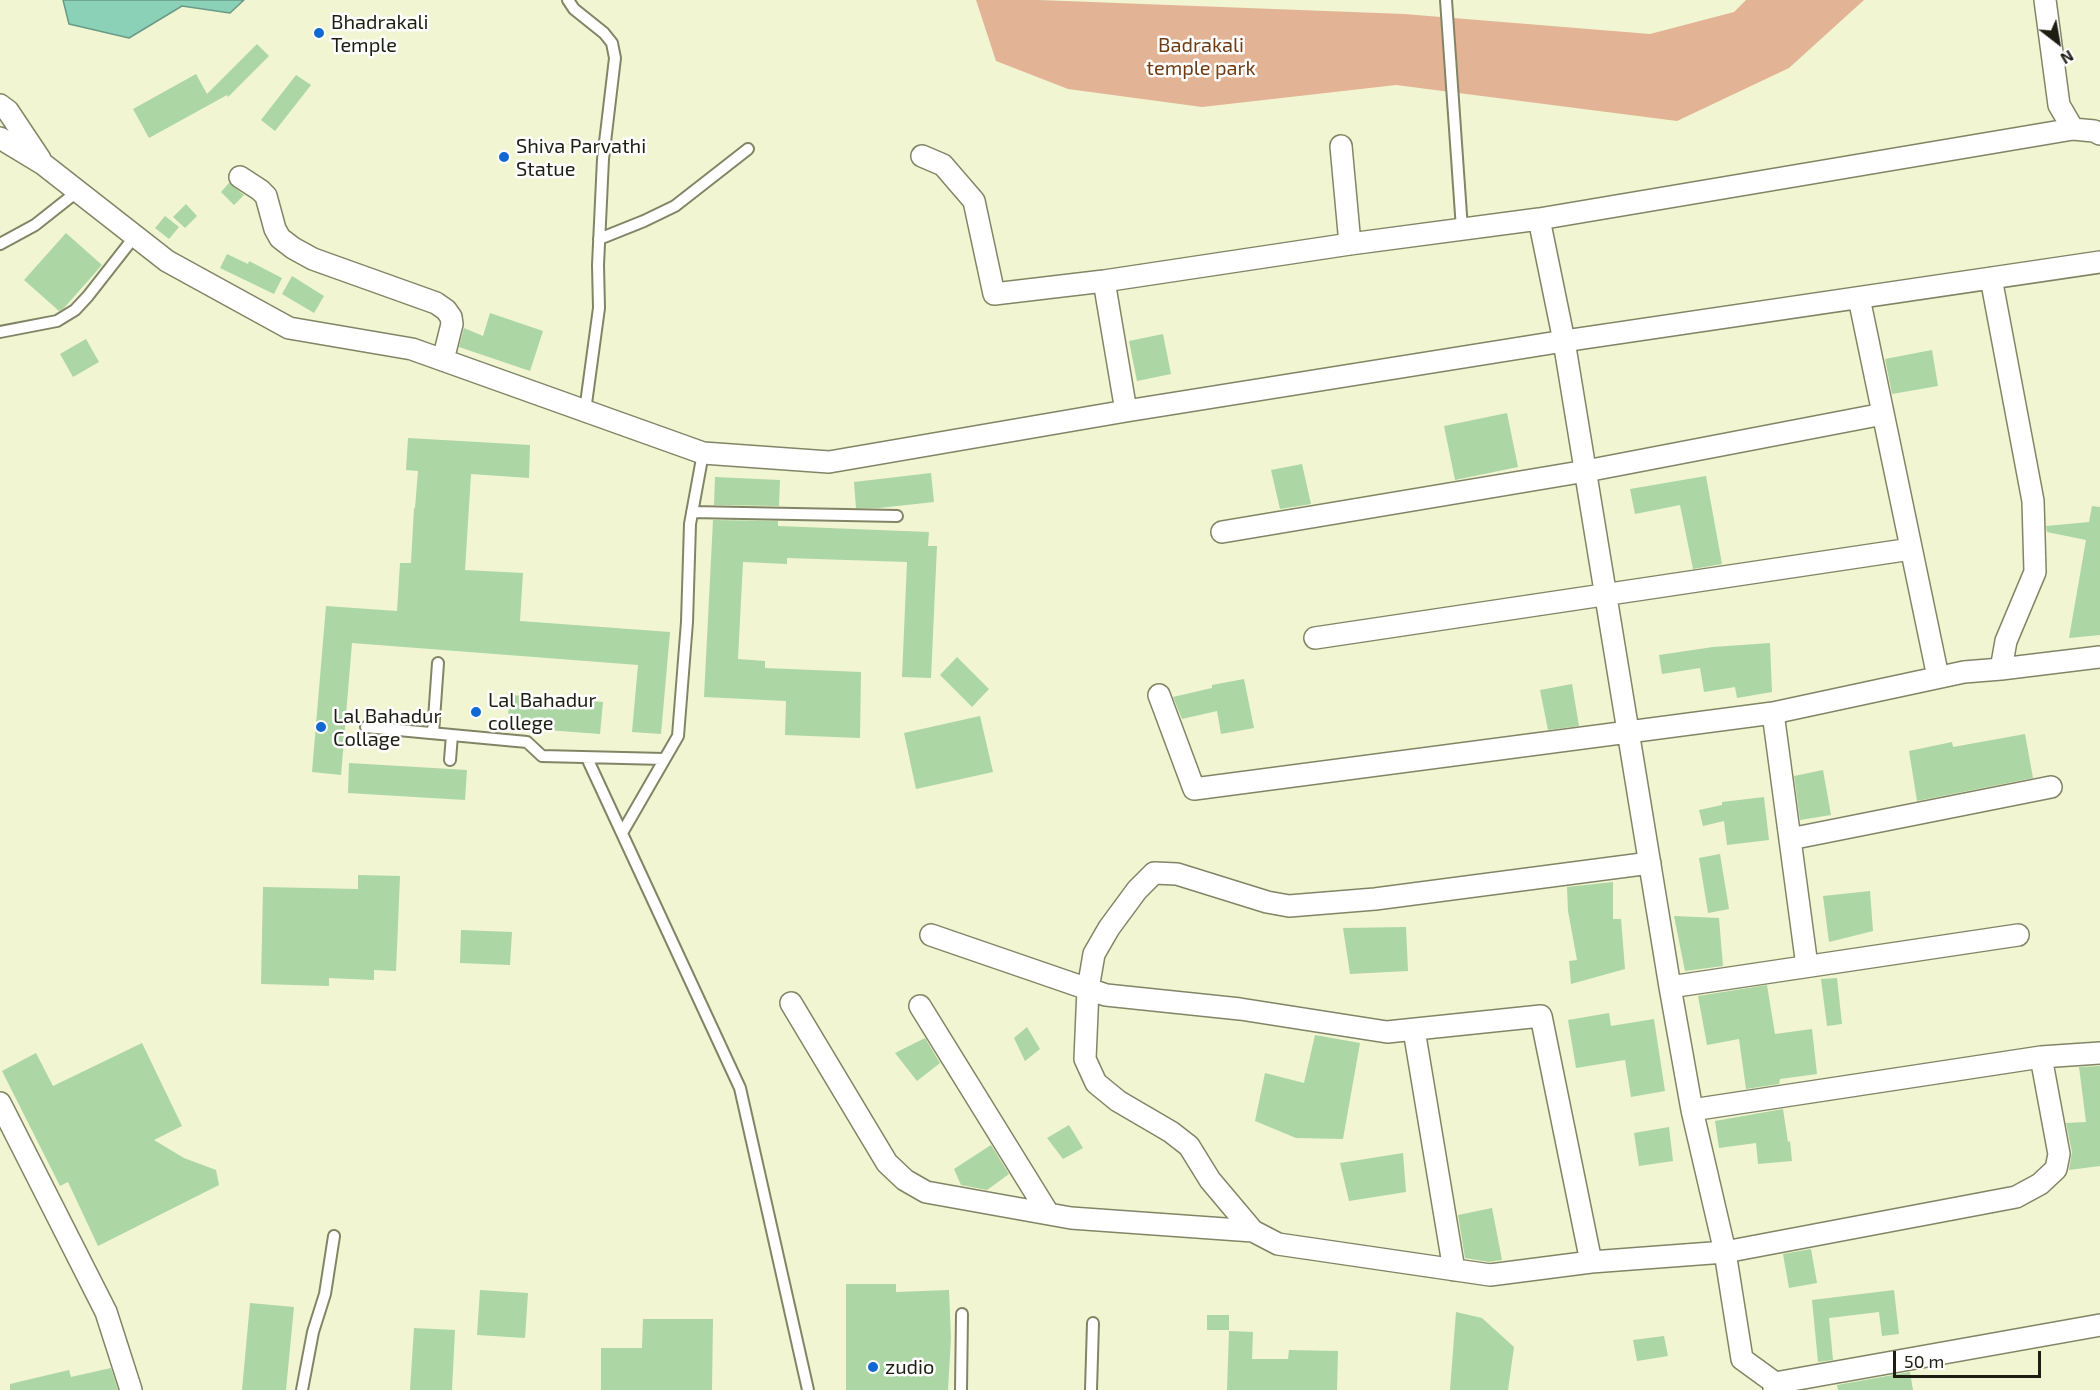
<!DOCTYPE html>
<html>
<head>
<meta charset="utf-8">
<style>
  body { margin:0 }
  #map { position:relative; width:2100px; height:1390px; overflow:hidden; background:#f1f5d2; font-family:"Exo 2",sans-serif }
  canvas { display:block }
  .north { position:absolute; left:2028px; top:12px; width:60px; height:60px; -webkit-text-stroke:4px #fefefe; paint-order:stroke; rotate:149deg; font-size:16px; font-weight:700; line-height:24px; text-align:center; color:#1d1e11 }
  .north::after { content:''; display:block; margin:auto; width:21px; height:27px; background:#1d1e11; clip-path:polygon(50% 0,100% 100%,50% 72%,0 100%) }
  .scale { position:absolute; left:1893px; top:1351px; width:148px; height:27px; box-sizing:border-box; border:3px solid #1d1e11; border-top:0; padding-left:8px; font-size:18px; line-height:21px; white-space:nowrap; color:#1d1e11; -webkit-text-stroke:4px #fefefe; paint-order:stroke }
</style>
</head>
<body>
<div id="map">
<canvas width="2100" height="1390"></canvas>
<div class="north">N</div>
<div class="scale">50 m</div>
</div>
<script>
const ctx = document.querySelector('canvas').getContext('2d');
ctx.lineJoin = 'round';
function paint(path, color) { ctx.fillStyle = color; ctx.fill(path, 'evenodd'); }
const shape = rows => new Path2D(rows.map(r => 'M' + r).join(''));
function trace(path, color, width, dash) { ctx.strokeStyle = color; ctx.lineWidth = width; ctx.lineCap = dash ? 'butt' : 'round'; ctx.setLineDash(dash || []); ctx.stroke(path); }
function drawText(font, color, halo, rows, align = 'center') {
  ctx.font = font + ' "Exo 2",sans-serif'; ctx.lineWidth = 5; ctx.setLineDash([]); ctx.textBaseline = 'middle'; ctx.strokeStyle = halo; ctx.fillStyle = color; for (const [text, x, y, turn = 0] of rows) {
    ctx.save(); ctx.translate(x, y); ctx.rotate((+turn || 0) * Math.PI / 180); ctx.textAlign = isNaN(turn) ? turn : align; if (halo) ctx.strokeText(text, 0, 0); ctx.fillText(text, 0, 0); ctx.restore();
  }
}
const green = shape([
  [976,0,1039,0,1404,14,1650,34,1734,12,1746,0,1864,0,1789,68,1677,121,1396,85,1202,107,1068,89,996,61]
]);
const water = shape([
  [63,0,244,0,230,13,182,6,129,38,69,24,63,0]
]);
const building = shape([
  [257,44,269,56,228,97,227,95,149,138,133,109,196,74,207,94],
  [296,75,311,85,275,131,261,120],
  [229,183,244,195,234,205,221,192],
  [186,204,197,216,185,228,173,217],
  [165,216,179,227,169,239,155,228],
  [66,233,102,265,64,308,59,311,24,280],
  [227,254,248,264,249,261,282,278,274,294,220,268],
  [292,276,324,296,314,313,282,294],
  [490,313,543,331,530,371,459,347,464,328,483,336],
  [1163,334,1171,374,1137,381,1129,341],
  [86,339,99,362,73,377,60,354],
  [1932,350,1938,386,1892,394,1885,359],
  [1507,413,1518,467,1455,480,1444,426],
  [408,438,530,445,529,478,471,474,465,570,523,573,520,621,670,632,661,734,632,732,638,665,352,643,341,775,312,772,326,606,397,611,400,563,411,563,414,508,415,508,418,471,406,470],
  [1302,464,1311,504,1280,509,1271,470],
  [931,473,934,502,879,508,856,508,854,482],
  [1706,476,1722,564,1693,569,1680,505,1635,514,1630,489],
  [715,477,780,480,779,506,714,505],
  [2092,506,2100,507,2100,635,2069,638,2086,540,2047,532,2046,526,2089,522],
  [713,520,778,521,778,526,929,532,928,546,937,546,931,678,902,677,907,562,787,558,787,564,743,562,738,659,765,661,765,668,861,672,860,738,785,735,786,701,704,697],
  [1770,643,1772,692,1737,698,1735,687,1704,692,1700,668,1662,674,1659,655,1713,647],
  [957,657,989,689,972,707,940,675],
  [1244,679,1254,728,1221,734,1217,711,1182,719,1173,697,1212,688,1212,685],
  [1572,684,1579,726,1548,730,1540,690],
  [510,695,603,702,600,734,507,727],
  [980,716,993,772,916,789,904,733],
  [2025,734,2033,778,1917,801,1909,751,1952,742,1953,747],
  [349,763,467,770,465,800,348,793],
  [1823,770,1831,815,1800,820,1794,776],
  [1764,797,1769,840,1727,845,1724,821,1703,826,1699,810,1722,805,1722,802],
  [1720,854,1729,909,1708,913,1699,858],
  [358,875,400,876,396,971,374,970,374,980,329,978,329,986,261,984,263,887,358,889],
  [1613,882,1613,919,1621,919,1625,969,1571,984,1569,961,1577,960,1568,911,1567,887],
  [1870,891,1873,931,1829,942,1823,896],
  [1674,916,1719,918,1723,966,1685,971],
  [1406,927,1408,971,1350,974,1343,928],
  [461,930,512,932,510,965,460,963],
  [1837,978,1842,1024,1827,1026,1821,979],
  [1767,985,1775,1034,1812,1029,1817,1074,1780,1079,1779,1084,1746,1089,1739,1039,1707,1045,1698,996],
  [1609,1013,1611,1026,1654,1019,1665,1091,1631,1097,1625,1060,1576,1068,1568,1020],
  [1027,1027,1040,1049,1025,1061,1014,1038],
  [1315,1035,1360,1043,1343,1139,1296,1138,1255,1121,1265,1073,1304,1083],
  [925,1038,940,1063,917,1081,895,1053],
  [142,1043,182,1126,154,1140,184,1158,216,1170,219,1185,98,1246,68,1182,60,1186,2,1071,36,1053,53,1086],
  [2100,1066,2100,1166,2069,1170,2072,1152,2066,1123,2086,1122,2079,1067],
  [1783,1109,1788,1142,1790,1141,1792,1161,1758,1164,1756,1143,1719,1148,1715,1121],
  [1069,1125,1083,1148,1063,1159,1047,1138],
  [1669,1127,1673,1161,1639,1166,1634,1133],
  [991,1145,1009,1174,987,1190,961,1185,954,1169],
  [1403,1153,1406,1192,1349,1201,1340,1163],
  [1492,1208,1502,1260,1489,1262,1465,1258,1458,1215],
  [1811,1249,1817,1283,1789,1288,1783,1254],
  [846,1284,896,1284,896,1292,949,1290,951,1338,948,1390,846,1390],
  [480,1290,528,1293,525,1338,477,1335],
  [1894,1290,1899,1334,1882,1336,1879,1312,1829,1318,1833,1360,1818,1362,1812,1300],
  [250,1303,294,1307,286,1390,242,1390],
  [1456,1312,1482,1318,1514,1347,1508,1390,1450,1390],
  [1207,1315,1229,1315,1229,1330,1207,1330],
  [643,1319,713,1319,712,1390,601,1390,601,1348,642,1348],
  [414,1328,455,1330,452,1390,410,1390],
  [1229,1331,1253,1332,1252,1359,1288,1359,1289,1350,1338,1351,1337,1390,1227,1390],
  [1664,1336,1668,1356,1637,1361,1633,1340],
  [111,1368,118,1390,10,1390,10,1384,69,1370,71,1377],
  [1910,1372,1913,1390,1838,1390,1837,1385]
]);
const lane = shape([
  [568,0,574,9,604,33,612,43,615,58,603,159,598,265,599,308,585,411],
  [1446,0,1462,229],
  [599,239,644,221,675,206,748,149],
  [0,244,35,225,78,191],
  [0,332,57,321,75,310,88,296,135,236],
  [692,512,897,516],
  [366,727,527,742,542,756,664,759],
  [433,733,438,663],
  [587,758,740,1088,808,1390],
  [450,760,452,735],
  [622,833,678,736,687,622,690,524,703,453],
  [302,1390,313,1332,325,1294,334,1236],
  [961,1390,962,1314],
  [1091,1390,1093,1323]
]);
const street = shape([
  [2045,0,2059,105,2073,129],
  [0,105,8,111,40,159],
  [0,138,43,164,167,261,289,328,412,349,703,453,829,462,1126,411,1564,341,2100,262],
  [1341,146,1350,244],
  [922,156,943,165,974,201,994,294,1104,281,1350,244,1539,219,2073,129,2094,131,2100,134],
  [240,177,260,190,266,196,275,229,280,238,293,248,313,259,436,303,446,310,451,317,452,324,443,360],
  [1539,219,1564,341,1670,987,1692,1110,1725,1252,1742,1359,1775,1383,1774,1390],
  [1991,278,2033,501,2035,572,2006,641,2001,669],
  [1104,281,1126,411],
  [1859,298,1938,677],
  [1222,532,1586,471,1883,414],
  [1315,638,1911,549],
  [1159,695,1194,789,1773,713,1964,672,2001,669,2100,657],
  [1773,713,1807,966],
  [1790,839,2051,787],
  [931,935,1088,989,1094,954,1109,928,1137,890,1154,873,1177,874,1267,902,1289,906,1375,899,1650,863],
  [1670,987,2018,935],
  [791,1003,887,1163,905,1180,926,1192,1071,1218,1253,1231,1278,1244,1490,1275,1591,1262,1725,1252,2016,1197,2040,1184,2056,1169,2059,1154,2041,1057],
  [920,1006,1048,1213],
  [1414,1030,1454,1270],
  [0,1103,106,1312,131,1390],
  [1692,1110,2041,1057,2100,1053],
  [1253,1231,1210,1180,1189,1146,1171,1132,1118,1101,1096,1083,1085,1059,1088,989,1106,995,1240,1009,1387,1032,1541,1016,1591,1262],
  [1775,1383,2100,1325]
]);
const markers = [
  [319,33,6,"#1069d3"],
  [504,157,6,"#1069d3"],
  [476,712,6,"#1069d3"],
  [321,727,6,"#1069d3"],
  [873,1367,6,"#1069d3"]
];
const poiNames = [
  ["Bhadrakali",331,22],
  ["Temple",331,45],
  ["Shiva Parvathi",516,146],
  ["Statue",516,169],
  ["Lal Bahadur",488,700],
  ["college",488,723],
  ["Lal Bahadur",333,716],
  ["Collage",333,739],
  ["zudio",885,1367]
];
const parkNames = [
  ["Badrakali",1201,45],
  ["temple park",1201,68]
];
paint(green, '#e2b395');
paint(water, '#8ad1b8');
trace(water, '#699b86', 1.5);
paint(building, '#acd6a4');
trace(lane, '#828565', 14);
trace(street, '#828565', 24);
trace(lane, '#fff', 10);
trace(street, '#fff', 21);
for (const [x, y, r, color] of markers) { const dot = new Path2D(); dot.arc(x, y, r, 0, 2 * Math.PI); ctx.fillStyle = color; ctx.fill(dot); trace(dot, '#fefefe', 2); }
drawText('20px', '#1d1e11', '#fefefe', poiNames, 'left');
drawText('20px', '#6e3b13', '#fefefe', parkNames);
</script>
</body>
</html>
